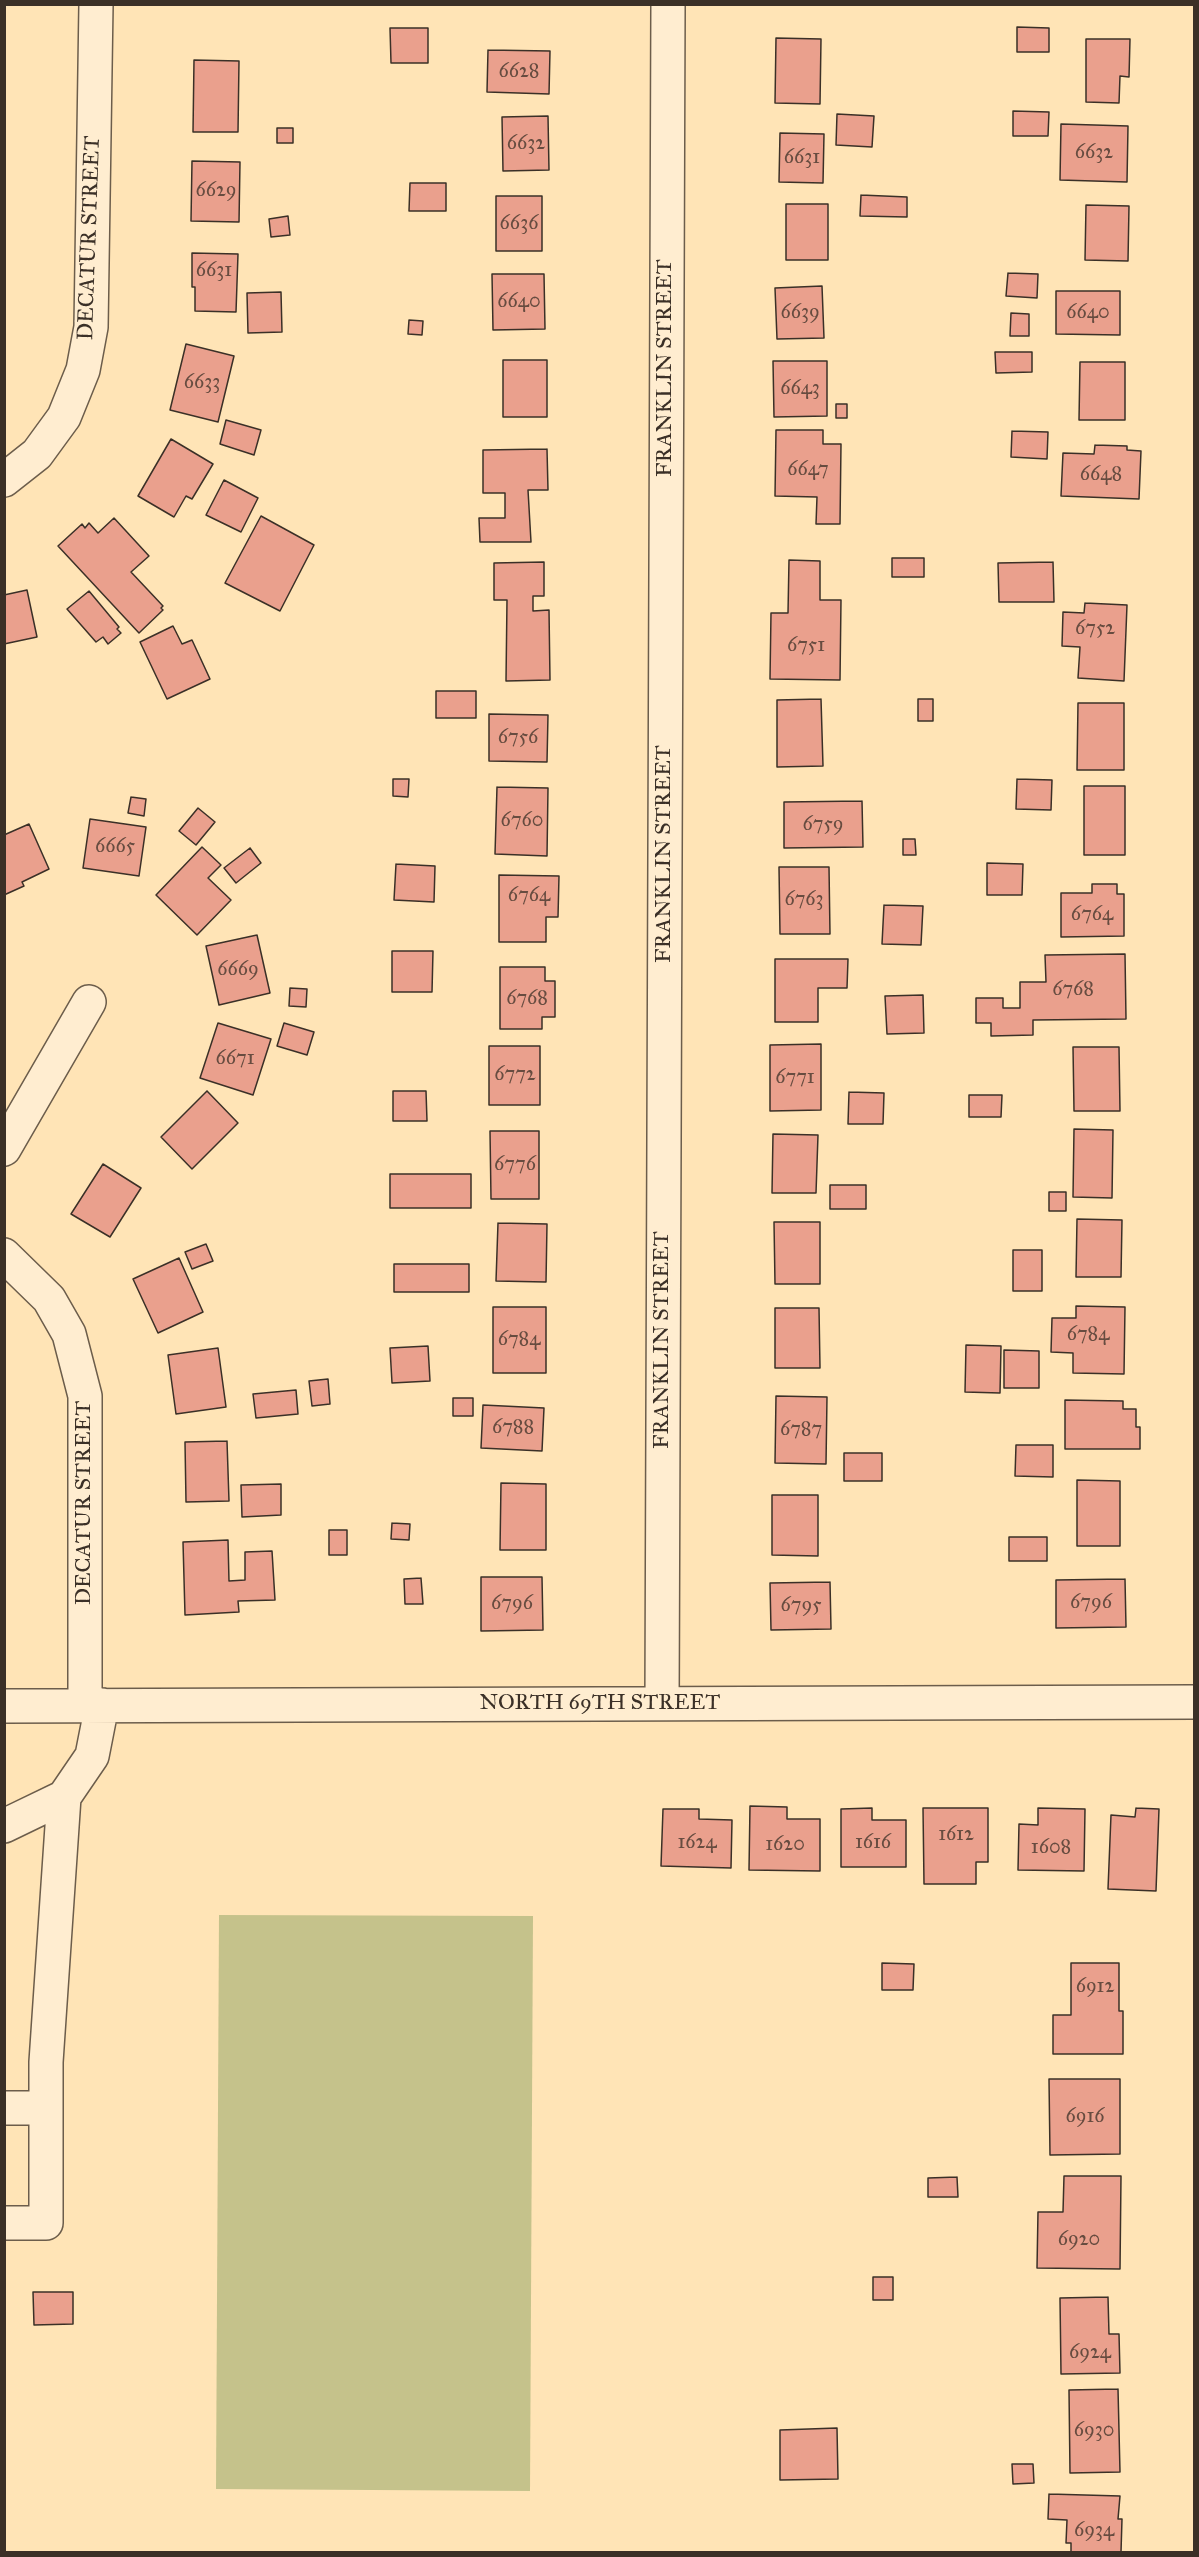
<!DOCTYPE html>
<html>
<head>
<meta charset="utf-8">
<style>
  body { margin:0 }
  #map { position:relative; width:1199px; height:2557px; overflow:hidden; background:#ffe4b6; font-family:"IM FELL Great Primer",serif }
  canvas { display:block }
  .frame { position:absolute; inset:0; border:6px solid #3b3027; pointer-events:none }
</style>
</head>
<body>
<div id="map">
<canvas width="1199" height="2557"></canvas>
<div class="frame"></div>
</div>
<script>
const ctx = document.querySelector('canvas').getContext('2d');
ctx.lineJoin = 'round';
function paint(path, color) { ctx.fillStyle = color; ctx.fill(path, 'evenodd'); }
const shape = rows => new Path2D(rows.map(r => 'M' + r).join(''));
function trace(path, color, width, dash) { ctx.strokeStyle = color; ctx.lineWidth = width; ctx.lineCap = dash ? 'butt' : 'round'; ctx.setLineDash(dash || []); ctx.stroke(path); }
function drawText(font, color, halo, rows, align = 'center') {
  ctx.font = font + ' "IM FELL Great Primer",serif'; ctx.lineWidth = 4.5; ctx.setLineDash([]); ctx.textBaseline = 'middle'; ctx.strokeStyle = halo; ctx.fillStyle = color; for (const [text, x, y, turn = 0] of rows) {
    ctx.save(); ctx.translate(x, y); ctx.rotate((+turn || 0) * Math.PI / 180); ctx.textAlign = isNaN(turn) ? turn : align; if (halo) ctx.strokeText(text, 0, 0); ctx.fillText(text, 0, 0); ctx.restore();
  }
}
const green = shape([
  [219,1915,533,1916,530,2491,216,2489]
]);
const building = shape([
  [1017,27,1049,28,1049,52,1017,52,1017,27],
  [390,28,428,28,428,63,391,63,390,28],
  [776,38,821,39,820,104,775,103,776,38],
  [1086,39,1130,39,1129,77,1120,76,1119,103,1086,102,1086,39],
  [488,50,550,51,549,94,487,92,488,50],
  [194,60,239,61,238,132,193,132,194,60],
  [1013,111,1049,112,1048,136,1013,136,1013,111],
  [837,114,874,116,872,147,836,145,837,114],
  [548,116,549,170,503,171,502,117,548,116],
  [1061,124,1128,126,1127,182,1060,180,1061,124],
  [277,128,293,128,293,143,277,143,277,128],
  [780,133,824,134,823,183,779,182,780,133],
  [192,161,240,162,239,222,191,221,192,161],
  [410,183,446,183,446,211,409,211,410,183],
  [861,195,907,197,907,217,860,216,861,195],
  [496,196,542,196,542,251,496,251,496,196],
  [786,204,828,204,828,260,786,260,786,204],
  [1086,205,1129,206,1128,261,1085,260,1086,205],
  [288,216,290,235,271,237,269,219,288,216],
  [192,253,238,254,236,312,195,311,195,287,192,287,192,253],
  [1008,273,1038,274,1037,298,1006,296,1008,273],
  [492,274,544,274,545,329,493,330,492,274],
  [822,286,824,338,777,339,775,288,822,286],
  [1056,291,1120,291,1120,335,1056,334,1056,291],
  [281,292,282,332,248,333,247,293,281,292],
  [1011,313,1029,314,1029,336,1010,336,1011,313],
  [409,320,423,321,422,335,408,334,409,320],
  [186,344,234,356,218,422,170,410,186,344],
  [995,352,1032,352,1032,372,996,373,995,352],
  [503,360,547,360,547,417,503,417,503,360],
  [773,361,827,361,827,416,774,417,773,361],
  [1080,362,1125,362,1125,420,1079,420,1080,362],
  [836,404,847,404,847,418,836,418,836,404],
  [226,420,261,430,254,455,220,444,226,420],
  [776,430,823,430,823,444,841,444,840,524,816,524,817,497,775,496,776,430],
  [1012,431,1048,432,1047,459,1011,457,1012,431],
  [171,439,213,464,192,499,186,496,174,517,138,496,171,439],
  [1095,445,1127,446,1127,450,1141,451,1139,499,1061,496,1063,453,1094,454,1095,445],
  [547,449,548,490,528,490,531,542,480,542,479,518,505,518,505,493,483,493,483,450,547,449],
  [224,480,258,498,241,532,206,515,224,480],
  [261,516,314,545,280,611,225,583,261,516],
  [114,518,149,556,131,572,163,606,161,608,163,610,139,633,58,546,82,524,85,528,89,523,98,533,114,518],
  [892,558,924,558,924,577,892,577,892,558],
  [789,560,820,561,820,600,841,600,840,680,770,679,771,613,788,613,789,560],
  [544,562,544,596,533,596,533,611,549,610,550,680,506,681,507,600,494,600,494,563,544,562],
  [1053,562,1054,602,999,602,998,563,1053,562],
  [27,590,37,637,4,644,4,595,27,590],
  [89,591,119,627,117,629,121,633,108,644,103,637,96,642,67,609,89,591],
  [1085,603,1127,605,1124,681,1078,678,1080,647,1062,646,1063,612,1084,613,1085,603],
  [173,626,182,644,192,640,210,679,167,699,140,642,173,626],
  [436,691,476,691,476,718,436,718,436,691],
  [821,699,823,766,777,767,777,700,821,699],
  [918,699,933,699,933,721,918,721,918,699],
  [1078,703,1124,703,1124,770,1077,770,1078,703],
  [489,714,548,715,547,762,489,761,489,714],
  [393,779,409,779,408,797,393,796,393,779],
  [1017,779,1052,780,1051,810,1016,809,1017,779],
  [1084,786,1125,786,1125,855,1084,855,1084,786],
  [497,787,548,788,547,856,495,854,497,787],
  [131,797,146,799,144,816,128,813,131,797],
  [862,801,863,847,784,848,784,802,862,801],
  [198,808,215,822,196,845,179,831,198,808],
  [90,819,146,827,139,876,83,868,90,819],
  [29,824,49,869,22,882,24,886,4,895,4,835,29,824],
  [903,839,915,839,916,855,903,855,903,839],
  [202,847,221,865,208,878,231,900,197,935,156,895,202,847],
  [250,848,261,863,236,883,224,868,250,848],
  [987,863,1023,864,1022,895,987,895,987,863],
  [396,864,435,866,434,902,394,900,396,864],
  [779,867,829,867,830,934,780,934,779,867],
  [499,875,559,876,558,917,546,917,546,942,499,942,499,875],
  [1092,884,1117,884,1117,894,1124,894,1124,936,1061,937,1061,893,1092,893,1092,884],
  [884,905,923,906,921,945,882,944,884,905],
  [257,935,270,993,219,1005,206,946,257,935],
  [392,951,433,951,432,992,392,992,392,951],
  [1125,954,1126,1019,1033,1020,1033,1035,991,1036,991,1023,976,1023,976,998,1003,998,1003,1008,1020,1008,1020,982,1046,982,1045,955,1125,954],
  [775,959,848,959,847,988,818,988,818,1022,775,1022,775,959],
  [500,967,545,967,545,981,555,981,555,1017,542,1017,542,1029,500,1029,500,967],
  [290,988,307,989,306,1007,289,1006,290,988],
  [923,995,924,1033,887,1034,885,996,923,995],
  [218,1023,271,1039,253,1095,200,1078,218,1023],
  [284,1023,314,1032,307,1055,277,1046,284,1023],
  [821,1044,821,1110,770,1111,770,1045,821,1044],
  [489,1046,540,1046,540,1105,489,1105,489,1046],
  [1073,1047,1119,1047,1120,1111,1074,1111,1073,1047],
  [207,1091,238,1123,192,1169,161,1137,207,1091],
  [393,1091,426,1091,427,1121,393,1121,393,1091],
  [849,1092,884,1093,883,1124,848,1124,849,1092],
  [969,1095,1002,1095,1001,1117,969,1117,969,1095],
  [1074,1129,1113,1130,1112,1198,1073,1197,1074,1129],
  [490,1131,539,1131,539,1199,491,1199,490,1131],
  [773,1134,818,1135,816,1193,772,1193,773,1134],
  [103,1164,141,1188,110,1237,71,1214,103,1164],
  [390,1174,471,1174,471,1208,390,1208,390,1174],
  [830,1185,866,1185,866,1209,830,1209,830,1185],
  [1049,1192,1066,1192,1066,1211,1049,1211,1049,1192],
  [1077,1219,1122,1220,1121,1277,1076,1277,1077,1219],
  [774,1222,820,1222,820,1284,775,1284,774,1222],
  [498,1223,547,1224,546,1282,496,1281,498,1223],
  [206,1244,213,1261,192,1269,185,1252,206,1244],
  [1013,1250,1042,1250,1042,1291,1013,1291,1013,1250],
  [179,1258,203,1312,158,1333,133,1279,179,1258],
  [394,1264,469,1264,469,1292,394,1292,394,1264],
  [1076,1306,1125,1307,1124,1374,1073,1373,1073,1353,1051,1352,1052,1318,1076,1318,1076,1306],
  [493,1307,546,1307,546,1373,493,1373,493,1307],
  [775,1308,819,1308,820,1368,775,1368,775,1308],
  [966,1345,1001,1346,1000,1393,965,1392,966,1345],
  [428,1346,430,1381,392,1383,390,1348,428,1346],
  [218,1348,226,1407,176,1414,168,1355,218,1348],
  [1004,1350,1039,1351,1039,1388,1004,1388,1004,1350],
  [328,1379,330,1404,312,1406,309,1381,328,1379],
  [296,1390,298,1414,256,1418,253,1394,296,1390],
  [776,1396,827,1397,826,1464,775,1463,776,1396],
  [453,1398,473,1398,473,1416,453,1416,453,1398],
  [1065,1400,1123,1401,1123,1409,1136,1409,1136,1427,1140,1427,1140,1449,1065,1449,1065,1400],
  [483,1405,544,1408,542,1451,481,1448,483,1405],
  [227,1441,229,1501,186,1502,185,1442,227,1441],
  [1016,1445,1053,1445,1053,1477,1015,1476,1016,1445],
  [844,1453,882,1453,882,1481,844,1481,844,1453],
  [1077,1480,1120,1481,1120,1546,1077,1546,1077,1480],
  [501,1483,546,1484,546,1550,500,1550,501,1483],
  [281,1484,281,1515,242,1517,241,1485,281,1484],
  [772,1495,818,1495,818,1556,772,1555,772,1495],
  [392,1523,410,1524,409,1540,391,1539,392,1523],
  [329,1530,347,1530,347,1555,329,1555,329,1530],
  [1009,1537,1047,1537,1047,1561,1009,1561,1009,1537],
  [228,1540,229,1581,245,1580,245,1552,272,1551,275,1600,238,1601,239,1612,185,1615,183,1542,228,1540],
  [481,1577,542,1577,543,1630,481,1631,481,1577],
  [421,1578,423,1604,405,1604,404,1579,421,1578],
  [1125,1579,1126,1627,1056,1628,1056,1580,1125,1579],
  [830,1582,831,1629,771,1630,770,1583,830,1582],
  [750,1806,787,1807,787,1819,820,1819,820,1871,749,1870,750,1806],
  [872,1808,872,1820,906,1820,906,1867,841,1867,841,1809,872,1808],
  [923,1808,988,1808,988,1862,976,1862,976,1884,924,1884,923,1808],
  [1038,1808,1085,1809,1084,1871,1018,1870,1019,1824,1038,1825,1038,1808],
  [1136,1808,1159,1809,1156,1891,1108,1889,1111,1815,1135,1817,1136,1808],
  [663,1809,699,1809,699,1819,732,1820,731,1868,661,1866,663,1809],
  [882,1963,914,1964,913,1990,882,1990,882,1963],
  [1071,1963,1119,1963,1119,2011,1123,2011,1123,2054,1053,2054,1053,2015,1071,2015,1071,1963],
  [1049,2079,1120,2079,1120,2154,1050,2155,1049,2079],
  [1064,2176,1121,2176,1120,2269,1037,2268,1038,2212,1063,2212,1064,2176],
  [957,2177,958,2197,928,2197,928,2178,957,2177],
  [873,2277,893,2277,893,2300,873,2300,873,2277],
  [33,2292,73,2292,73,2324,34,2325,33,2292],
  [1108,2297,1109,2334,1119,2334,1120,2373,1061,2374,1060,2298,1108,2297],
  [1118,2389,1120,2472,1070,2473,1069,2390,1118,2389],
  [837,2428,838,2479,780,2480,780,2430,837,2428],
  [1012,2464,1033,2464,1034,2483,1013,2484,1012,2464],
  [1049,2494,1120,2496,1118,2519,1122,2519,1121,2552,1071,2552,1071,2543,1066,2543,1067,2520,1048,2519,1049,2494]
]);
const minor = shape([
  [4,480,37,454,64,417,83,370,91,327,96,4],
  [4,1149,89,1002],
  [4,1255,49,1299,69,1334,85,1396,85,1705],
  [662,1704,668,4],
  [4,1706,1194,1702],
  [4,1826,64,1797,92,1756,102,1705],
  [4,2108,46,2108],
  [4,2223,46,2223,46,2062,64,1797]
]);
const numberNames = [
  ["6628",519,72],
  ["6632",526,144],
  ["6632",1094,153],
  ["6631",802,158],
  ["6629",216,191],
  ["6636",519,224],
  ["6631",214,271],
  ["6640",519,302],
  ["6639",800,313],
  ["6640",1088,313],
  ["6633",202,383],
  ["6643",800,389],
  ["6647",808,470],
  ["6648",1101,475],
  ["6752",1095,629],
  ["6751",806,646],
  ["6756",518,738],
  ["6760",522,821],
  ["6759",823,825],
  ["6665",115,847],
  ["6764",529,896],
  ["6763",804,900],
  ["6764",1092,915],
  ["6669",238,970],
  ["6768",1073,990],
  ["6768",527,999],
  ["6671",235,1059],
  ["6772",515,1075],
  ["6771",795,1078],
  ["6776",515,1165],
  ["6784",1088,1335],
  ["6784",519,1340],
  ["6788",513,1428],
  ["6787",801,1430],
  ["6796",1091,1603],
  ["6796",512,1604],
  ["6795",801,1606],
  ["1612",956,1835],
  ["1624",697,1843],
  ["1616",873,1843],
  ["1620",785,1845],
  ["1608",1051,1848],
  ["6912",1095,1987],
  ["6916",1085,2117],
  ["6920",1079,2240],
  ["6924",1090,2353],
  ["6930",1094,2431],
  ["6934",1094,2531]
];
const streetNames = [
  ["DECATUR STREET",90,238,-88],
  ["FRANKLIN STREET",666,368,-90],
  ["FRANKLIN STREET",665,854,-90],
  ["FRANKLIN STREET",663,1340,-90],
  ["DECATUR STREET",85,1503,-90],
  ["NORTH 69TH STREET",600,1704]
];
paint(green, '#c5c28b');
paint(building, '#eaa08d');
trace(building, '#3b3027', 1.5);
trace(minor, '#6c5d4b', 36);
trace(minor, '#ffedd0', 33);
drawText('20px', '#674c40', null, numberNames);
drawText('22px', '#3b3027', '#ffedd0', streetNames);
</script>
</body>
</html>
